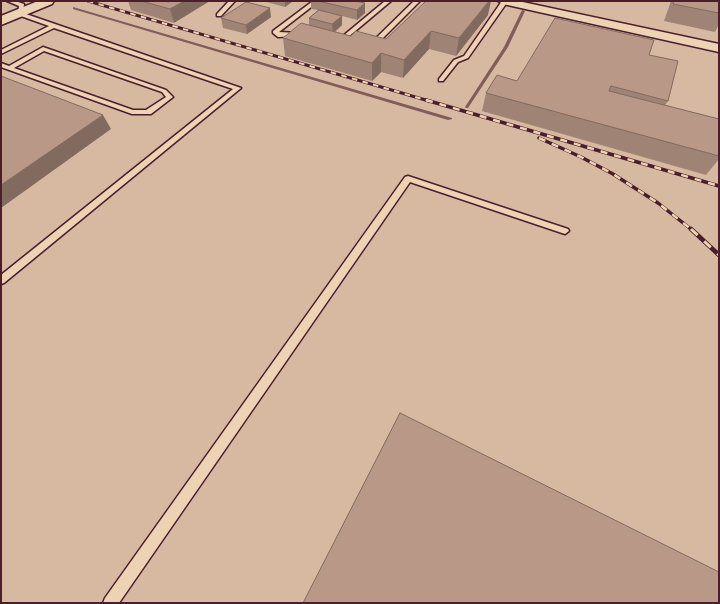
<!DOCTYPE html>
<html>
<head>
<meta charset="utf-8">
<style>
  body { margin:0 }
  #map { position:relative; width:720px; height:604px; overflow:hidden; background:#e4c7ac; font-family:Mynerve,sans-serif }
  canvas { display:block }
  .frame { position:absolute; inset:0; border:2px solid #4a1f2b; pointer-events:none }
</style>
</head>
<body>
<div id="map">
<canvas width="720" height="604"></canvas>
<div class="frame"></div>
</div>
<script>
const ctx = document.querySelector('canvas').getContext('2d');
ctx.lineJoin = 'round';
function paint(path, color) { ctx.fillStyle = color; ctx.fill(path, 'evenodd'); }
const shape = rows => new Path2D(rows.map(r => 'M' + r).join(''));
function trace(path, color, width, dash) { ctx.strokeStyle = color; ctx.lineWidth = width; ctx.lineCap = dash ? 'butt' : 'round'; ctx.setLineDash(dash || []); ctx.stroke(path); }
const built = shape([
  [1,1,719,1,719,603,1,603]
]);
const stream = shape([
  [73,7,452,118,452,119,448,120,73,9,73,7],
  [522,10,525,11,508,47,468,108,466,108,465,107,504,47,522,10]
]);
const lane = shape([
  [7,1,15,1,24,4,23,13,241,88,4,283,1,284,1,275,233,89,54,28,1,54,1,50,49,26,18,15,19,6,7,1],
  [229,1,235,1,221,16,217,16,217,14,229,1],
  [313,1,319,1,279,32,299,33,302,35,301,36,278,37,273,33,273,31,313,1],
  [385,1,391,1,341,43,337,43,337,41,385,1],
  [414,1,420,1,374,47,368,47,368,45,370,44,414,1],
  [502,1,508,1,468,58,458,62,443,81,439,81,439,79,454,60,464,56,502,1],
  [43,47,166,90,173,97,151,114,132,114,1,67,1,63,9,66,43,47],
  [44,51,162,92,166,97,146,110,133,110,14,68,44,51],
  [408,176,568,229,569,231,565,234,562,233,410,182,119,603,103,603,105,598,405,177,408,176]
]);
const street = shape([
  [498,1,518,1,719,44,719,52,503,4,498,1]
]);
const secondary = shape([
  [38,1,54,1,52,4,1,25,1,16,38,1]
]);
const railFar2 = shape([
  [88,1,429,101]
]);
const railFar1 = shape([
  [426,100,719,186],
  [539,138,581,157,613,174,658,203,692,230]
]);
const rail = shape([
  [691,229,719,255]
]);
const wall = shape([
  [128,1,164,1,169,2,174,23,131,10],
  [263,1,293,1,285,7],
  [311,1,355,1,365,13,357,20,342,16,342,25,335,32,351,36,386,39,488,15,456,56,429,49,403,78,381,72,372,81,285,56,283,38,309,25,309,18,318,10,311,9],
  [671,1,719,1,719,24,715,32,664,21],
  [271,17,247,34,223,28,221,18],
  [649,55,668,101,665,105,719,119,719,159,706,175,482,111,486,93,517,81]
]);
const shadedWall = shape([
  [184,1,210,1,174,23,170,9],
  [285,1,293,1,285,7],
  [489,1,491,1,488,15,456,56,459,38],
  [365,3,365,13,357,20,357,10],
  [270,8,271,17,247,34,246,25],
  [342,16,342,25,333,33,332,24],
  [431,31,429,49,403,78,404,60],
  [381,53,381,72,372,81,372,63],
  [103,115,111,129,1,208,1,185]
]);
const building = shape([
  [141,1,164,1,169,2,171,1,184,1,170,9,141,1],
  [318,1,355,1,365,3,357,10,318,1],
  [426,1,489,1,459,38,431,31,404,60,381,53,372,63,283,38,301,23,351,36,356,31,386,39,426,1],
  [674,1,719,1,719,13,673,4,674,1],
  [246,2,270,8,246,25,221,18,246,2],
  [319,10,342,16,332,24,309,18,319,10],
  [555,18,654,40,649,55,678,61,668,101,611,86,609,91,719,119,719,156,486,93,497,75,517,81,555,18],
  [1,76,103,115,1,185,1,76],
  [400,413,719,572,719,603,303,603,400,413]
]);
paint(built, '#d7b9a1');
paint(stream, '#825c59');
trace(lane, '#4a1f2b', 3);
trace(street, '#4a1f2b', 3);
trace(secondary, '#4a1f2b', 3);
paint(lane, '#eed2b4');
paint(street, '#eed2b4');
paint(secondary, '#eed2b4');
trace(railFar2, '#4a1f2b', 3);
trace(railFar1, '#4a1f2b', 3.5);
trace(rail, '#4a1f2b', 4.5);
trace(railFar2, '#eed2b4', 2, [5.5]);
trace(railFar1, '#eed2b4', 2.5, [7]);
trace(rail, '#eed2b4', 3, [9]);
paint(wall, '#9f8375');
paint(shadedWall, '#826a5f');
paint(building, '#b99888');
trace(building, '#826a5f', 1);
</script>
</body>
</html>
